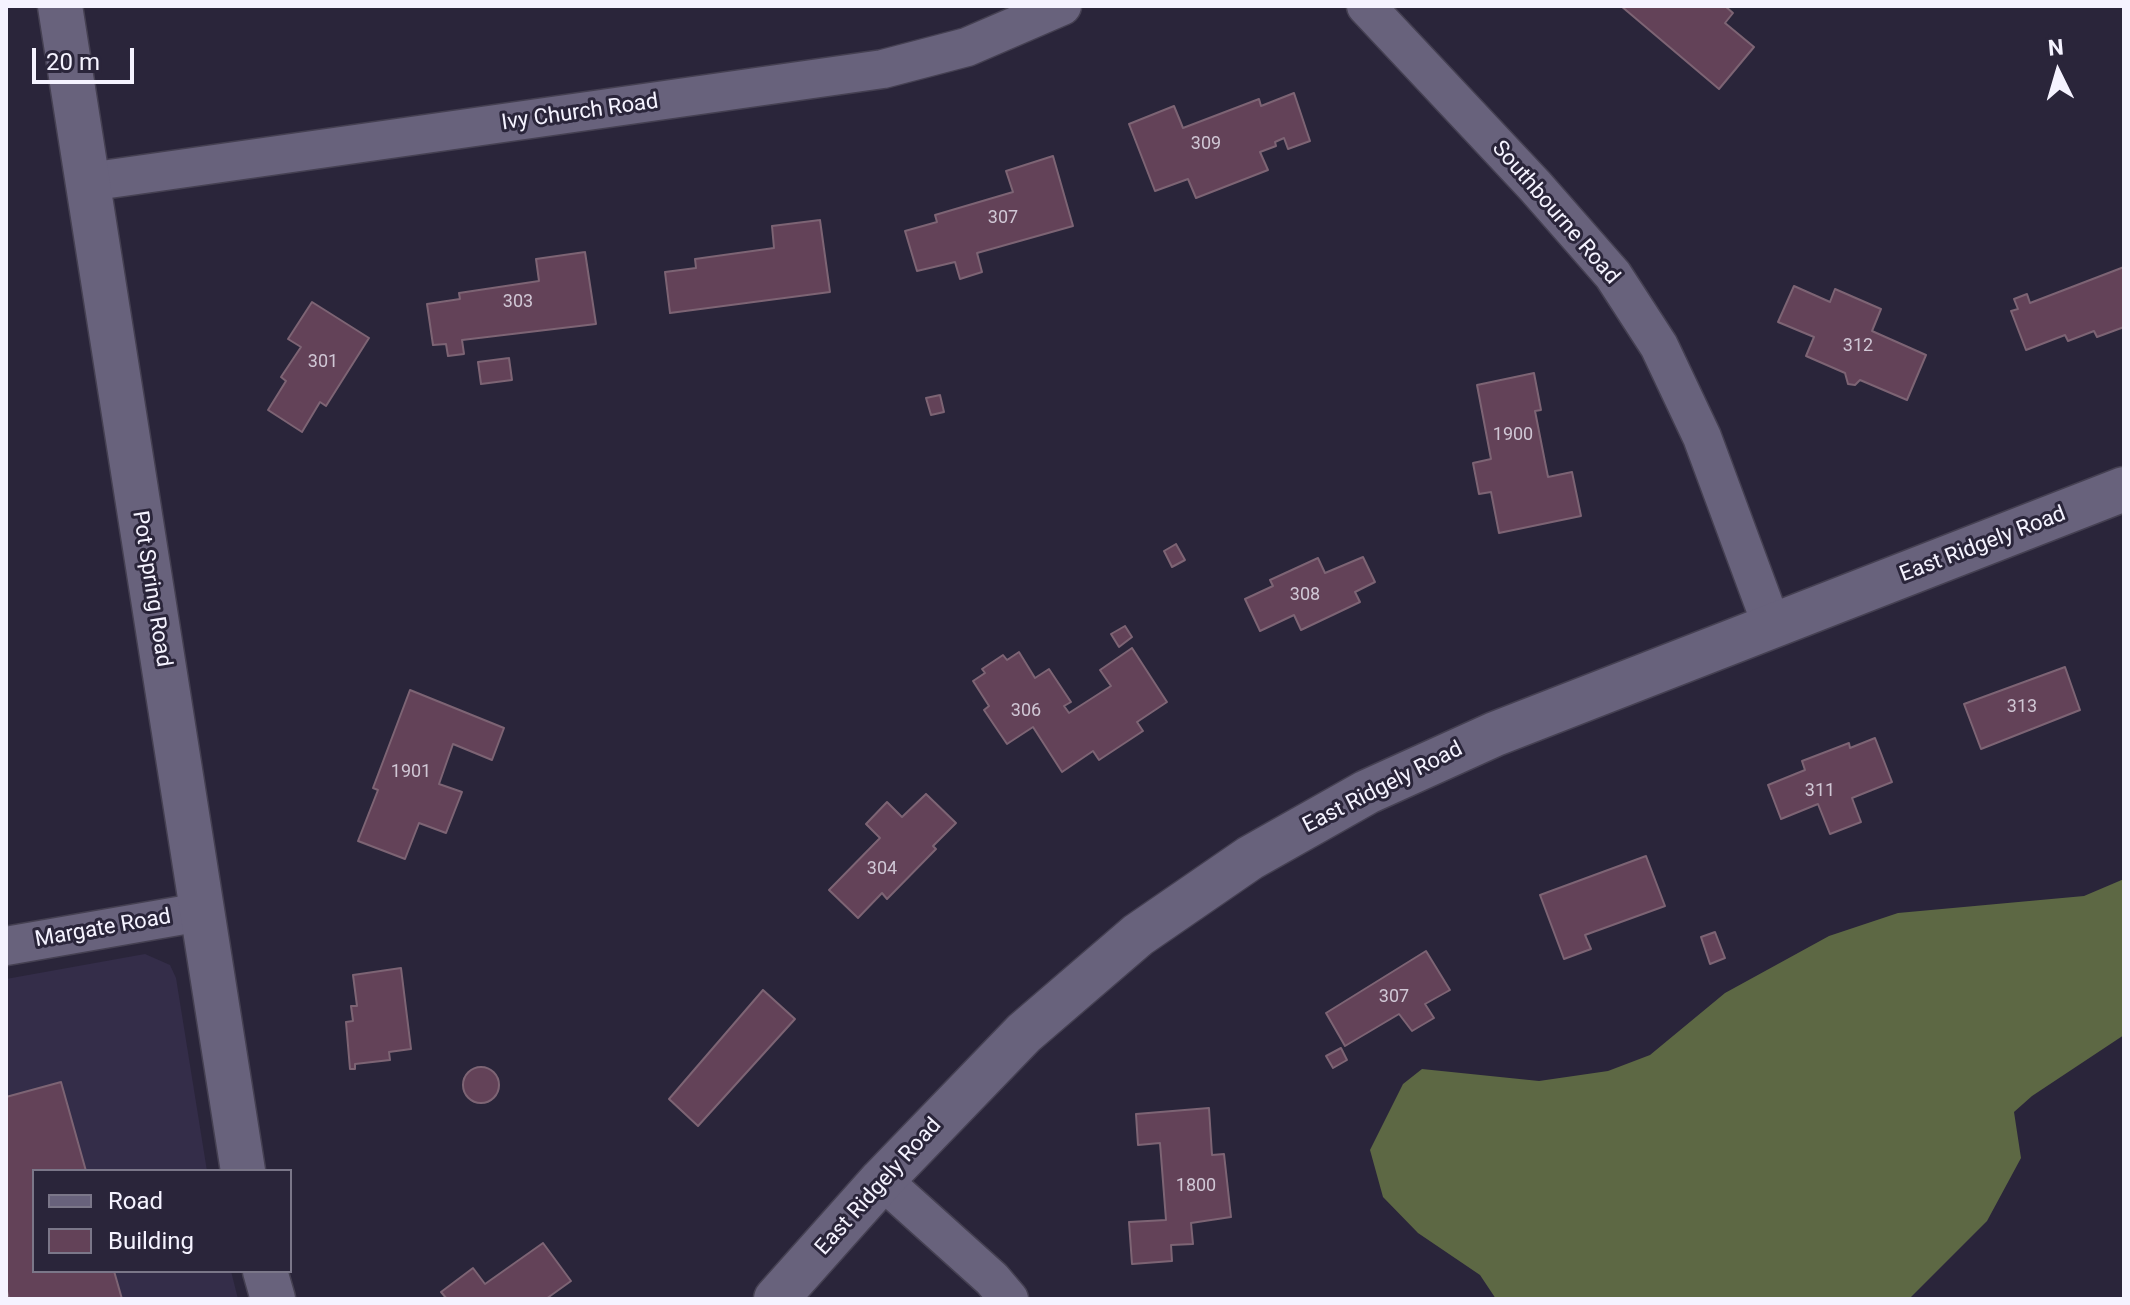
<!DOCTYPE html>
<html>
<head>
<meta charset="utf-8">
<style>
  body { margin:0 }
  #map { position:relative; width:2130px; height:1305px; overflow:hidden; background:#2a253a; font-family:Roboto,sans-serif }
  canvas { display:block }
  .frame { position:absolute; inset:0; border:8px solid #f5f3ff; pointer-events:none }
  .legend { position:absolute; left:32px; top:1169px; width:260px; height:104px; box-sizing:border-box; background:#2a253a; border:2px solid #7b7789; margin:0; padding:10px 14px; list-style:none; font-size:24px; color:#f5f3ff }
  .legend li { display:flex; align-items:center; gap:16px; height:40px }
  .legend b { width:40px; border:2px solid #7b7789 }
  .north { position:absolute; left:2018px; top:32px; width:80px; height:80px; -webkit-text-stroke:6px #2a253a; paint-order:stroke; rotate:355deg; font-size:22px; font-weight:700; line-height:32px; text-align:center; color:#f5f3ff }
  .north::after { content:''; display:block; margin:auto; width:28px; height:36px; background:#f5f3ff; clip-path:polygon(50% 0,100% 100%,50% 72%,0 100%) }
  .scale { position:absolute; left:32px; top:48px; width:102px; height:36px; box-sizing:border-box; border:4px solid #f5f3ff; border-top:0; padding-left:10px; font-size:24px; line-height:28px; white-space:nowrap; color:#f5f3ff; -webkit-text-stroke:6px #2a253a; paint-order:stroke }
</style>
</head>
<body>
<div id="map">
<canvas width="2130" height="1305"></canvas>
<div class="frame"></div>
<ul class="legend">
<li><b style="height:10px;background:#68627c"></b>Road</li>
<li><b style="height:22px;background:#634258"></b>Building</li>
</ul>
<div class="north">N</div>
<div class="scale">20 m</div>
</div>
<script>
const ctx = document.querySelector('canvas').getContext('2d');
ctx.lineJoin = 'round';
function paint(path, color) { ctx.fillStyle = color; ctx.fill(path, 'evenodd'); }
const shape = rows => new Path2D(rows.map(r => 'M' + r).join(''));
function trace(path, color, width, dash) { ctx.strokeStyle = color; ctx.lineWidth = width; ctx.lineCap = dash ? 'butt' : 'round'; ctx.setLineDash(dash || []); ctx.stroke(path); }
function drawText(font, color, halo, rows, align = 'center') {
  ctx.font = font + ' Roboto,sans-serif'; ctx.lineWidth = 6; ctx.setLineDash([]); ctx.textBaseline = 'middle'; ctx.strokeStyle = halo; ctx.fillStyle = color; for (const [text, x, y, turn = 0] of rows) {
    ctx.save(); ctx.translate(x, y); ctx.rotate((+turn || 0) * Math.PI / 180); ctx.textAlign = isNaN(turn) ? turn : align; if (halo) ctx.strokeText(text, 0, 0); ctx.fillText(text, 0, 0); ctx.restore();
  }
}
const built = shape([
  [145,954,170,965,176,978,207,1171,34,1171,34,1271,231,1271,238,1299,6,1299,6,979]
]);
const forest = shape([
  [2124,879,2124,1035,2032,1096,2014,1112,2021,1158,1987,1221,1909,1299,1496,1299,1480,1275,1418,1233,1383,1197,1370,1150,1403,1084,1422,1069,1539,1081,1608,1071,1650,1055,1725,993,1829,936,1898,913,2084,896]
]);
const building = shape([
  [1621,6,1725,6,1733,13,1725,23,1754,47,1719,89,1621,6],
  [1294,93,1310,141,1288,149,1284,138,1275,142,1276,146,1260,152,1268,170,1196,198,1188,179,1155,191,1129,124,1174,106,1183,128,1259,99,1261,106,1294,93],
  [1053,156,1073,226,977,253,982,272,960,279,955,262,917,271,905,231,937,222,935,215,1013,192,1006,171,1053,156],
  [820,220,830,292,670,313,665,272,696,268,695,259,774,248,772,226,820,220],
  [585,252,596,324,462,340,464,354,448,356,446,344,433,345,427,304,460,299,459,293,539,281,536,259,585,252],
  [2124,267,2124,327,2097,337,2094,331,2068,341,2065,335,2026,350,2011,311,2018,309,2014,299,2027,294,2030,303,2124,267],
  [1794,286,1830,302,1835,289,1881,309,1872,331,1926,355,1907,400,1860,380,1855,385,1848,384,1845,373,1806,356,1814,337,1778,322,1794,286],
  [312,302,369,338,326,406,320,402,302,432,268,410,286,381,281,377,301,347,288,339,312,302],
  [509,358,512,380,481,384,478,362,509,358],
  [1534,373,1541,410,1535,411,1548,477,1572,472,1581,516,1499,533,1491,492,1479,494,1473,463,1491,459,1477,385,1534,373],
  [940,395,944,412,931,415,926,398,940,395],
  [1176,544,1185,560,1172,567,1164,551,1176,544],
  [1363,557,1375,582,1355,592,1360,602,1301,630,1294,615,1260,631,1245,599,1273,586,1270,580,1318,558,1325,573,1363,557],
  [1125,626,1132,637,1119,647,1111,634,1125,626],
  [1132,648,1167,702,1137,722,1143,731,1099,760,1093,751,1062,772,1033,727,1007,744,984,710,989,706,973,681,985,673,982,669,1003,655,1007,660,1019,652,1035,678,1049,669,1071,702,1064,706,1069,713,1111,686,1100,670,1132,648],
  [2065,667,2080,710,1981,749,1964,704,2065,667],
  [410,690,504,728,492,760,453,744,439,784,462,792,446,833,419,823,405,859,358,841,378,790,373,788,410,690],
  [1875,738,1892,782,1852,798,1861,822,1830,834,1818,804,1781,819,1768,785,1805,770,1802,761,1849,743,1850,748,1875,738],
  [926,794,956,823,933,846,936,849,887,899,882,893,858,918,829,890,880,838,866,824,887,802,902,817,926,794],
  [1646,856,1665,906,1585,935,1591,949,1564,959,1540,895,1646,856],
  [1715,932,1725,958,1710,964,1701,937,1715,932],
  [1426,951,1450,990,1425,1004,1434,1018,1412,1031,1399,1014,1345,1046,1326,1013,1426,951],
  [401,968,411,1049,389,1052,390,1060,355,1064,355,1069,350,1069,346,1022,353,1021,351,1006,357,1006,353,975,401,968],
  [763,990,795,1019,698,1126,669,1099,763,990],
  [1341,1048,1347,1060,1333,1068,1326,1056,1341,1048],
  '463 1085a18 18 0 1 1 36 0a18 18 0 1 1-36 0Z',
  [61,1082,86,1171,34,1171,34,1271,114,1271,122,1299,9,1299,6,1287,6,1097,61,1082],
  [1209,1108,1212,1155,1224,1154,1231,1217,1191,1223,1193,1244,1171,1245,1172,1261,1132,1264,1129,1222,1166,1220,1160,1143,1138,1145,1136,1114,1209,1108],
  [543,1243,571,1281,546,1299,447,1299,441,1292,473,1268,485,1284,543,1243]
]);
const street = shape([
  [1366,6,1535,186,1613,275,1659,346,1702,437,1772,626],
  [88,182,883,69,967,47,1062,6],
  [6,946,201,912],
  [882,1180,992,1279,1009,1299]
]);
const secondary = shape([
  [60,6,243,1171],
  [265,1271,273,1299],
  [776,1299,882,1180,1024,1033,1138,935,1250,858,1367,792,1495,734,2124,489]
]);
const numberNames = [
  ["309",1206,144],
  ["307",1003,218],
  ["303",518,302],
  ["312",1858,346],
  ["301",323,362],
  ["1900",1513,435],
  ["308",1305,595],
  ["313",2022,707],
  ["306",1026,711],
  ["1901",411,772],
  ["311",1820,791],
  ["304",882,869],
  ["307",1394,997],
  ["1800",1196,1186]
];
const streetNames = [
  ["Ivy Church Road",580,113,-8],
  ["Southbourne Road",1555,213,49],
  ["East Ridgely Road",1983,545,-21],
  ["Pot Spring Road",151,589,81],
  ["East Ridgely Road",1383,788,-27],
  ["Margate Road",103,929,-10],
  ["East Ridgely Road",879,1187,-48]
];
paint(built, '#342d49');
paint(forest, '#5d6844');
paint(building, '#634258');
trace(building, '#7d6474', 2);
trace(street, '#454052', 41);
trace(secondary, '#454052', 47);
trace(street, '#68627c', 38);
trace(secondary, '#68627c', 44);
drawText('18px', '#d0c7d5', null, numberNames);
drawText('22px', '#f5f3ff', '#2a253a', streetNames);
</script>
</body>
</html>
